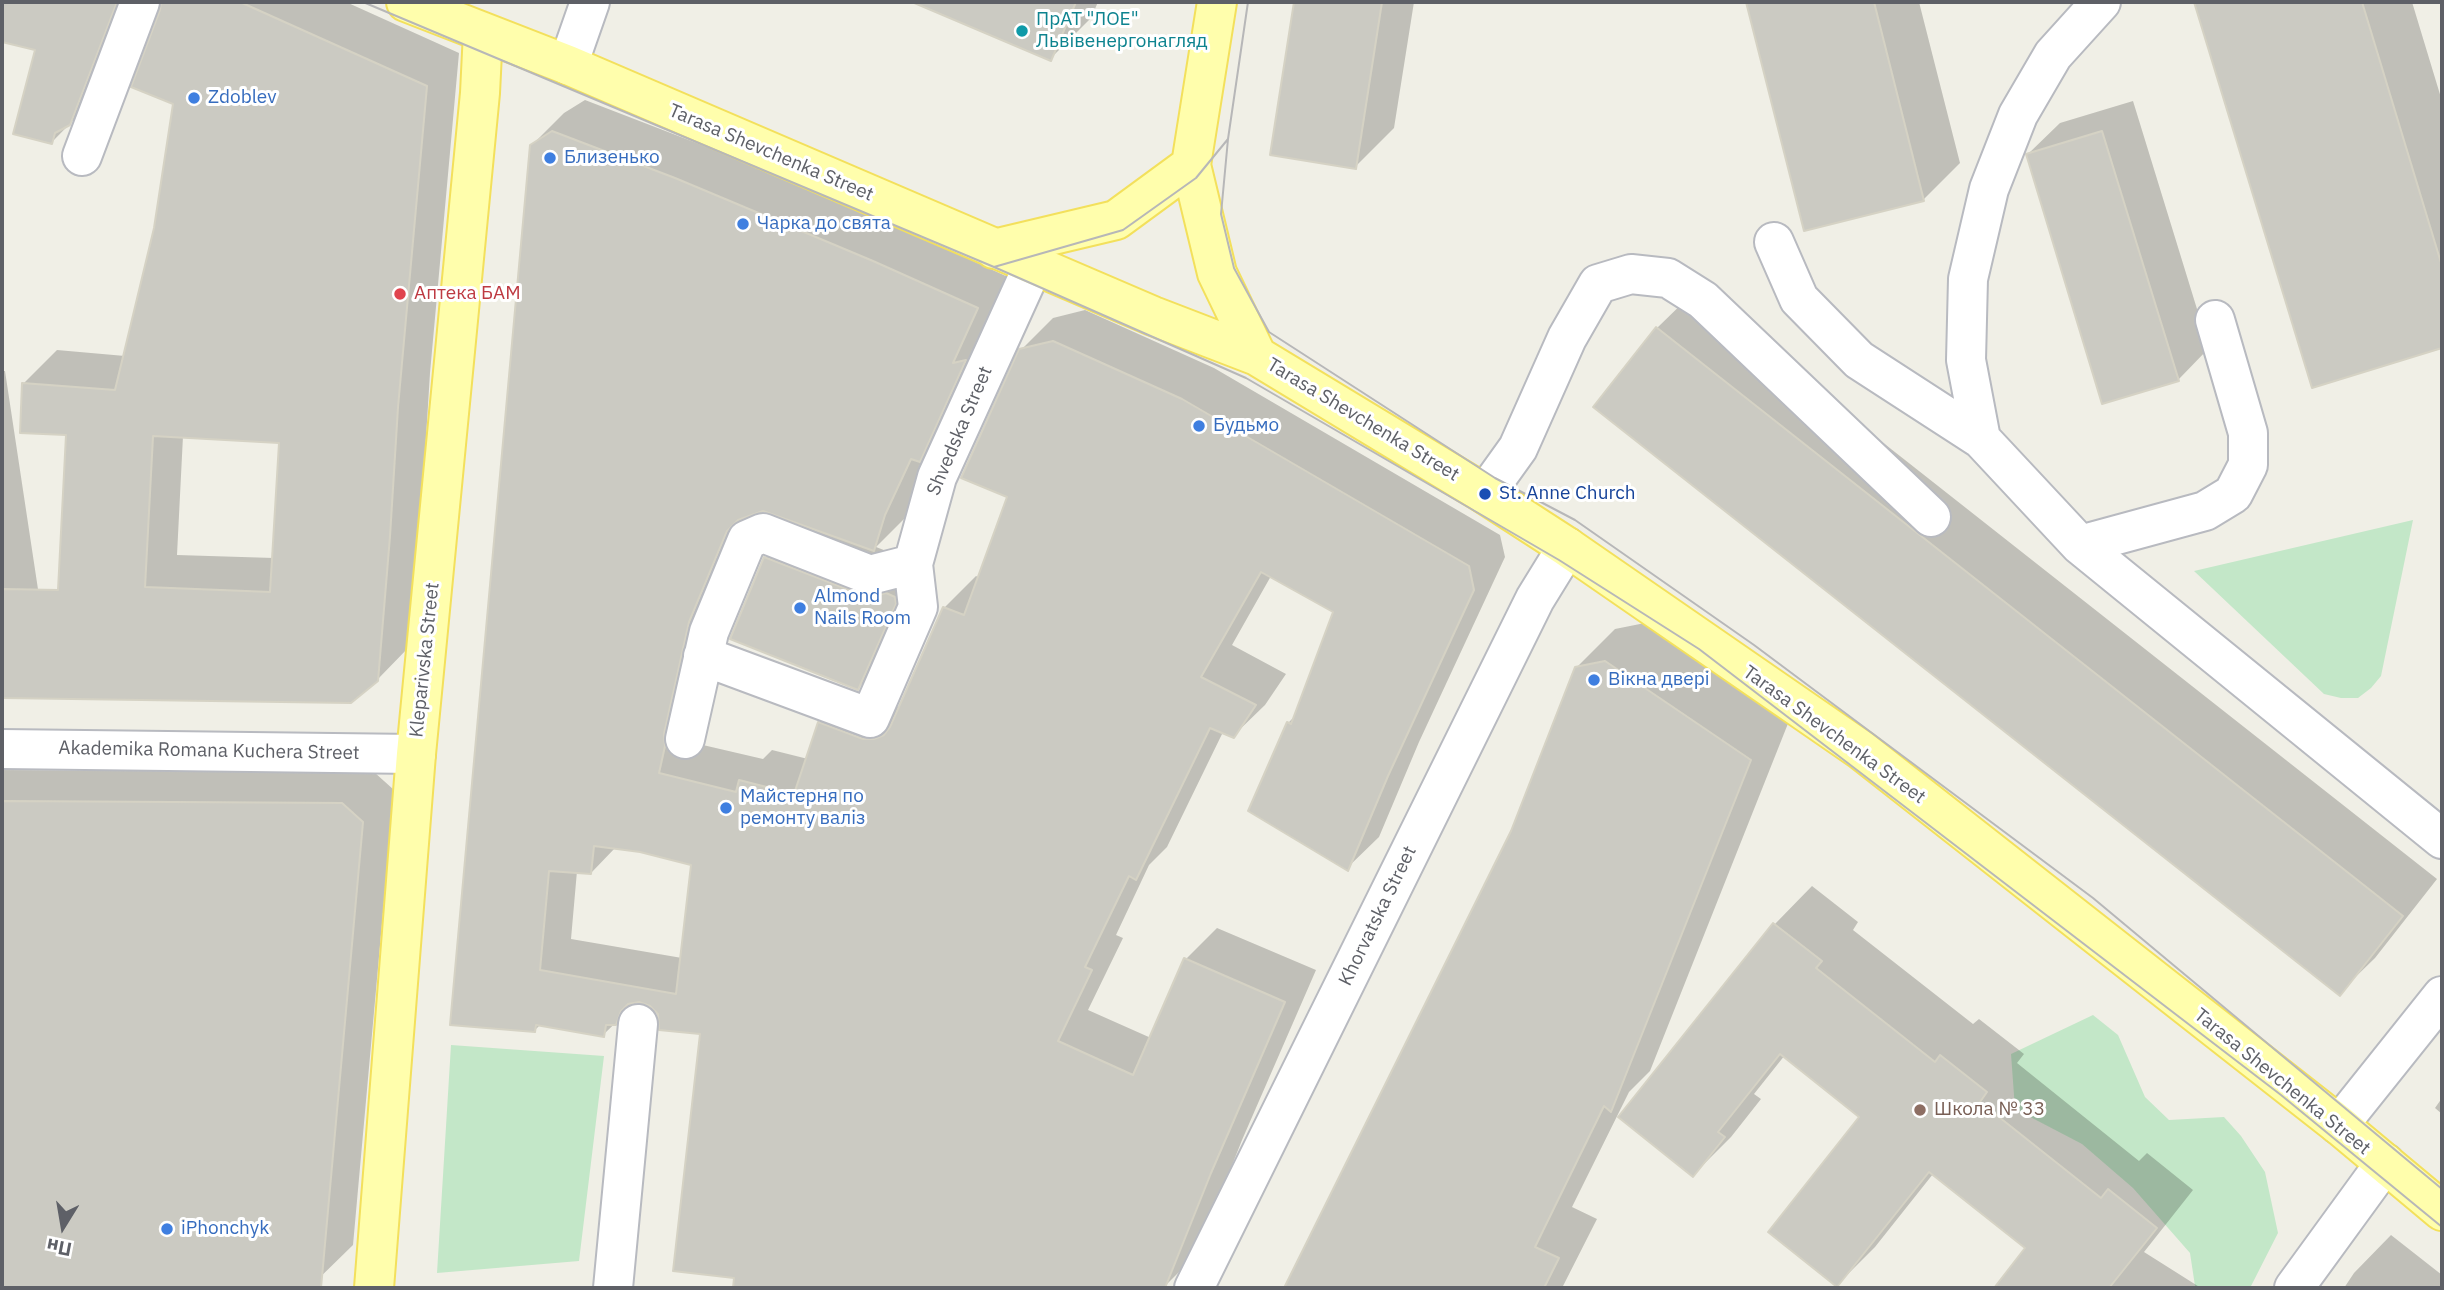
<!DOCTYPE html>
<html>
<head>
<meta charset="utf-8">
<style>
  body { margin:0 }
  #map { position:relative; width:2444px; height:1290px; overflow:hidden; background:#f0efe6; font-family:"IBM Plex Sans",sans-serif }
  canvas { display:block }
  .frame { position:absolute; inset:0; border:4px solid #5e6067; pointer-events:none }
  .north { position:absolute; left:28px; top:1192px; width:70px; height:70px; -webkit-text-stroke:5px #fff; paint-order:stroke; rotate:191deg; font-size:19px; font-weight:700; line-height:28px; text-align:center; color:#5e6067 }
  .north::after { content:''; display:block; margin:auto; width:24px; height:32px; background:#5e6067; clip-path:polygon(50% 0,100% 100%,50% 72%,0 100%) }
</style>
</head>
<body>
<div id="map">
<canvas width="2444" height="1290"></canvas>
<div class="frame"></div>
<div class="north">Пн</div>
</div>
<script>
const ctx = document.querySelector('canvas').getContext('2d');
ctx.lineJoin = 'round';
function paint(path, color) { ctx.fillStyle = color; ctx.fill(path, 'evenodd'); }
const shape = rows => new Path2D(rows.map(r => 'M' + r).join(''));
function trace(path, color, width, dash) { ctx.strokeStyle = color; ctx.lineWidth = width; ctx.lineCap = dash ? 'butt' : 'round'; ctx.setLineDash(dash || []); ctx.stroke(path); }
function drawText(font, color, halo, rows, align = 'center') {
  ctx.font = font + ' "IBM Plex Sans",sans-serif'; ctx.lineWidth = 6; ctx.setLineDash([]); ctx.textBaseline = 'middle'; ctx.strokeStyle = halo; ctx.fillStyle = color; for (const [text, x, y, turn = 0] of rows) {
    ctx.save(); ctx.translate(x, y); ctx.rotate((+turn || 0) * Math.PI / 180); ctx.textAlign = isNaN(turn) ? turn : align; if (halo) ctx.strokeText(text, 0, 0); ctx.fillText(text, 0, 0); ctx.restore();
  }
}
const green = shape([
  [2413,520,2381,676,2371,688,2358,698,2341,698,2324,694,2194,571],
  [2093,1015,2118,1035,2145,1097,2169,1120,2224,1117,2241,1136,2265,1172,2278,1233,2250,1288,2195,1286,2190,1253,2133,1188,2082,1144,2015,1109,2011,1054],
  [451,1045,604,1056,579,1261,437,1273]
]);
const shadow = shape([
  [2,2,136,2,103,90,52,142,37,49,2,40],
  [163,2,346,2,459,53,430,373,422,502,410,646,377,680,55,697,68,434,24,383,57,350,125,356,156,228,174,102],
  [183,436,281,441,274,558,177,555],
  [915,2,1098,2,1091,18,1050,59],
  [1296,2,1414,2,1394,128,1355,167,1272,153],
  [1748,2,1919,2,1960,163,1923,200,1805,229],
  [2196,2,2412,2,2442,101,2442,346,2313,386],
  [585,100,707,147,905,230,1008,277,916,482,905,518,876,547,902,557,933,558,934,564,897,649,858,688,765,558,800,523,763,509,752,513,720,589,690,742,763,759,772,750,808,759,819,723,851,691,900,708,944,608,976,576,980,578,1010,496,1021,350,1053,318,1085,310,1214,368,1500,535,1505,557,1419,742,1379,837,1347,868,1288,723,1297,714,1335,611,1271,576,1232,645,1286,674,1265,705,1233,736,1223,732,1167,847,1149,865,1116,935,1123,938,1088,1010,1151,1038,1186,959,1217,928,1316,970,1242,1140,1197,1254,1165,1286,1159,1288,735,1288,736,1276,702,1032,659,1014,651,1004,638,1001,603,1035,541,1024,534,1031,532,145,564,113],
  [616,847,640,851,693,864,682,958,571,939,577,871,591,873],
  [2133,101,2209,348,2178,380,2028,154,2060,123],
  [1693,293,2437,879,2375,958,2339,993,1657,328],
  [2,371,5,371,49,662,14,697,2,696],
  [1645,623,1789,721,1650,1071,1629,1092,1572,1207,1597,1219,1562,1288,1286,1288,1513,832,1576,668,1615,629],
  [2,770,374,772,394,790,353,1245,309,1288,2,1288],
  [1812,886,1858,922,1853,930,1973,1024,1979,1019,2024,1054,2017,1063,2139,1161,2147,1153,2193,1190,2144,1252,2201,1288,1996,1288,2028,1248,1933,1174,1875,1247,1837,1285,1862,1117,1785,1055,1754,1094,1761,1099,1731,1137,1693,1175,1620,1117,1775,924],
  [2442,1098,2442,1114,2435,1108],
  [2391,1235,2442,1275,2442,1288,2344,1288,2354,1273]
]);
const building = shape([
  [2,2,117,2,70,125,55,133,52,144,13,134,35,50,2,42,2,2],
  [161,2,240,2,427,86,398,407,390,536,378,681,351,703,2,698,2,589,58,590,66,435,20,433,22,383,115,390,154,228,173,104,131,87,160,10,161,2],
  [153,436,279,443,270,592,145,587,153,436],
  [912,2,1076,2,1051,61,912,2],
  [1294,2,1382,2,1356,169,1270,155,1294,2],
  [1746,2,1874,2,1924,201,1804,231,1746,2],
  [2194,2,2362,2,2442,266,2442,348,2312,388,2194,2],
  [552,131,675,178,873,261,978,308,953,363,966,360,920,462,911,459,885,515,874,551,763,511,738,520,727,531,689,622,664,734,665,746,659,773,736,792,739,780,794,794,818,722,863,739,874,739,884,735,890,727,943,607,964,615,1007,497,961,478,1019,349,1053,341,1182,399,1469,566,1474,590,1388,776,1348,871,1248,811,1287,722,1291,724,1333,612,1261,572,1201,677,1256,705,1234,738,1210,728,1136,880,1129,876,1085,967,1092,970,1058,1041,1133,1075,1184,958,1285,1002,1211,1173,1165,1288,733,1288,734,1278,673,1271,700,1034,659,1030,658,1014,650,1006,639,1002,628,1004,621,1011,616,1025,606,1025,604,1037,536,1025,535,1032,450,1025,530,145,552,131],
  [594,846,640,852,691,865,676,994,540,970,549,871,591,874,594,846],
  [2102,131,2179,381,2102,404,2026,154,2102,131],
  [1656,327,2403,916,2340,996,1593,407,1656,327],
  [764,557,862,595,875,596,886,593,895,597,896,604,858,690,730,639,764,557],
  [1605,661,1751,760,1611,1112,1604,1106,1535,1247,1559,1258,1544,1288,1284,1288,1511,831,1575,667,1605,661],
  [2,801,342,803,363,822,321,1288,2,1288,2,801],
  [1773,923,1822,961,1816,968,1935,1062,1940,1055,1987,1092,1980,1102,2101,1198,2108,1189,2157,1228,2109,1288,1994,1288,2025,1248,1929,1172,1837,1287,1768,1232,1859,1117,1780,1054,1718,1132,1725,1137,1693,1177,1618,1117,1773,923]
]);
const minor = shape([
  [568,65,590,2],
  [82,156,140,2],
  [1774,242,1799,299,1859,360,1981,439,2080,545,2442,839],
  [1981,439,1966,360,1968,279,1989,189,2018,115,2053,55,2101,2],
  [1485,494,1518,448,1567,338,1598,284,1631,274,1668,278,1703,300,1931,517],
  [2080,545,2205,511,2233,494,2248,465,2248,433,2215,320],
  [703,656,870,718,918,607,913,564,937,477,1033,266],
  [685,739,709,632,747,540,763,533,870,575,913,564],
  [2,749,416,754],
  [2339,1125,2442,996],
  [613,1288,638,1024],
  [1194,1288,1535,599,1567,547],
  [2294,1288,2385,1163]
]);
const major = shape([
  [406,2,568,65,1153,316,1257,356,1485,494,1567,547,1861,750,2339,1125,2442,1211],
  [1217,2,1191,165,1217,273,1257,356],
  [994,249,1116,220,1191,165],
  [374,1288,416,754,480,93,483,32]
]);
const tram = shape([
  [363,2,994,267,1246,378,1559,560,1699,649,2281,1095,2442,1227],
  [1248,2,1228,139,1221,214,1234,268,1269,332,1495,478,1575,520,1754,645,2093,898,2442,1189],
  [994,267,1123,230,1196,178,1228,139]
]);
const markers = [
  [1022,31,7,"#0f9aa8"],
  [194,98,7,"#3f7fe0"],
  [550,158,7,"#3f7fe0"],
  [743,224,7,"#3f7fe0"],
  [400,294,7,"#e0444e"],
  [1199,426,7,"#3f7fe0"],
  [1485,494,7,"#1a4fb4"],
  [800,608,7,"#3f7fe0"],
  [1594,680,7,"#3f7fe0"],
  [726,808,7,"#3f7fe0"],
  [1920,1110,7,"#8d6e63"],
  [167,1229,7,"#3f7fe0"]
];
const cultureNames = [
  ["ПрАТ \"ЛОЕ\"",1036,20],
  ["Львівенергонагляд",1036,42]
];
const shopNames = [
  ["Zdoblev",208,98],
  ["Близенько",564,158],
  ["Чарка до свята",757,224],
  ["Будьмо",1213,426],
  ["Almond",814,597],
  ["Nails Room",814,619],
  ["Вікна двері",1608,680],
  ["Майстерня по",740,797],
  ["ремонту валіз",740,819],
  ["iPhonchyk",181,1229]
];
const streetNames = [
  ["Tarasa Shevchenka Street",771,153,23],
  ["Tarasa Shevchenka Street",1363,420,31],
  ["Shvedska Street",960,431,-67],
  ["Kleparivska Street",425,660,-84],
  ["Tarasa Shevchenka Street",1834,735,36],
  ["Akademika Romana Kuchera Street",209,751,1],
  ["Khorvatska Street",1378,916,-64],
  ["Tarasa Shevchenka Street",2282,1082,39]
];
const healthNames = [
  ["Аптека БАМ",414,294]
];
const transitNames = [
  ["St. Anne Church",1499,494]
];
const educationNames = [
  ["Школа № 33",1934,1110]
];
paint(green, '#c3e7c8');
paint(shadow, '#0003');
paint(building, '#cbcac2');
trace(building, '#d5d2c4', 2);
trace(minor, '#b8bac0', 42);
trace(major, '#f3e05c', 42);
trace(minor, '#fff', 38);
trace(major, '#fffeac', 38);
trace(tram, '#b7b7b8', 2);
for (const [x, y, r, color] of markers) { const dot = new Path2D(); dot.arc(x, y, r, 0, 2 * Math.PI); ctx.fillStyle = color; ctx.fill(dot); trace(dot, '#fff', 2.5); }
drawText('19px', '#0d838f', '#fff', cultureNames, 'left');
drawText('19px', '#366cbe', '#fff', shopNames, 'left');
drawText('19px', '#5e6067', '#fff', streetNames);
drawText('19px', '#be3a42', '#fff', healthNames, 'left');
drawText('19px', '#164399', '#fff', transitNames, 'left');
drawText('19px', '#785e54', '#fff', educationNames, 'left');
</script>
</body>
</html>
